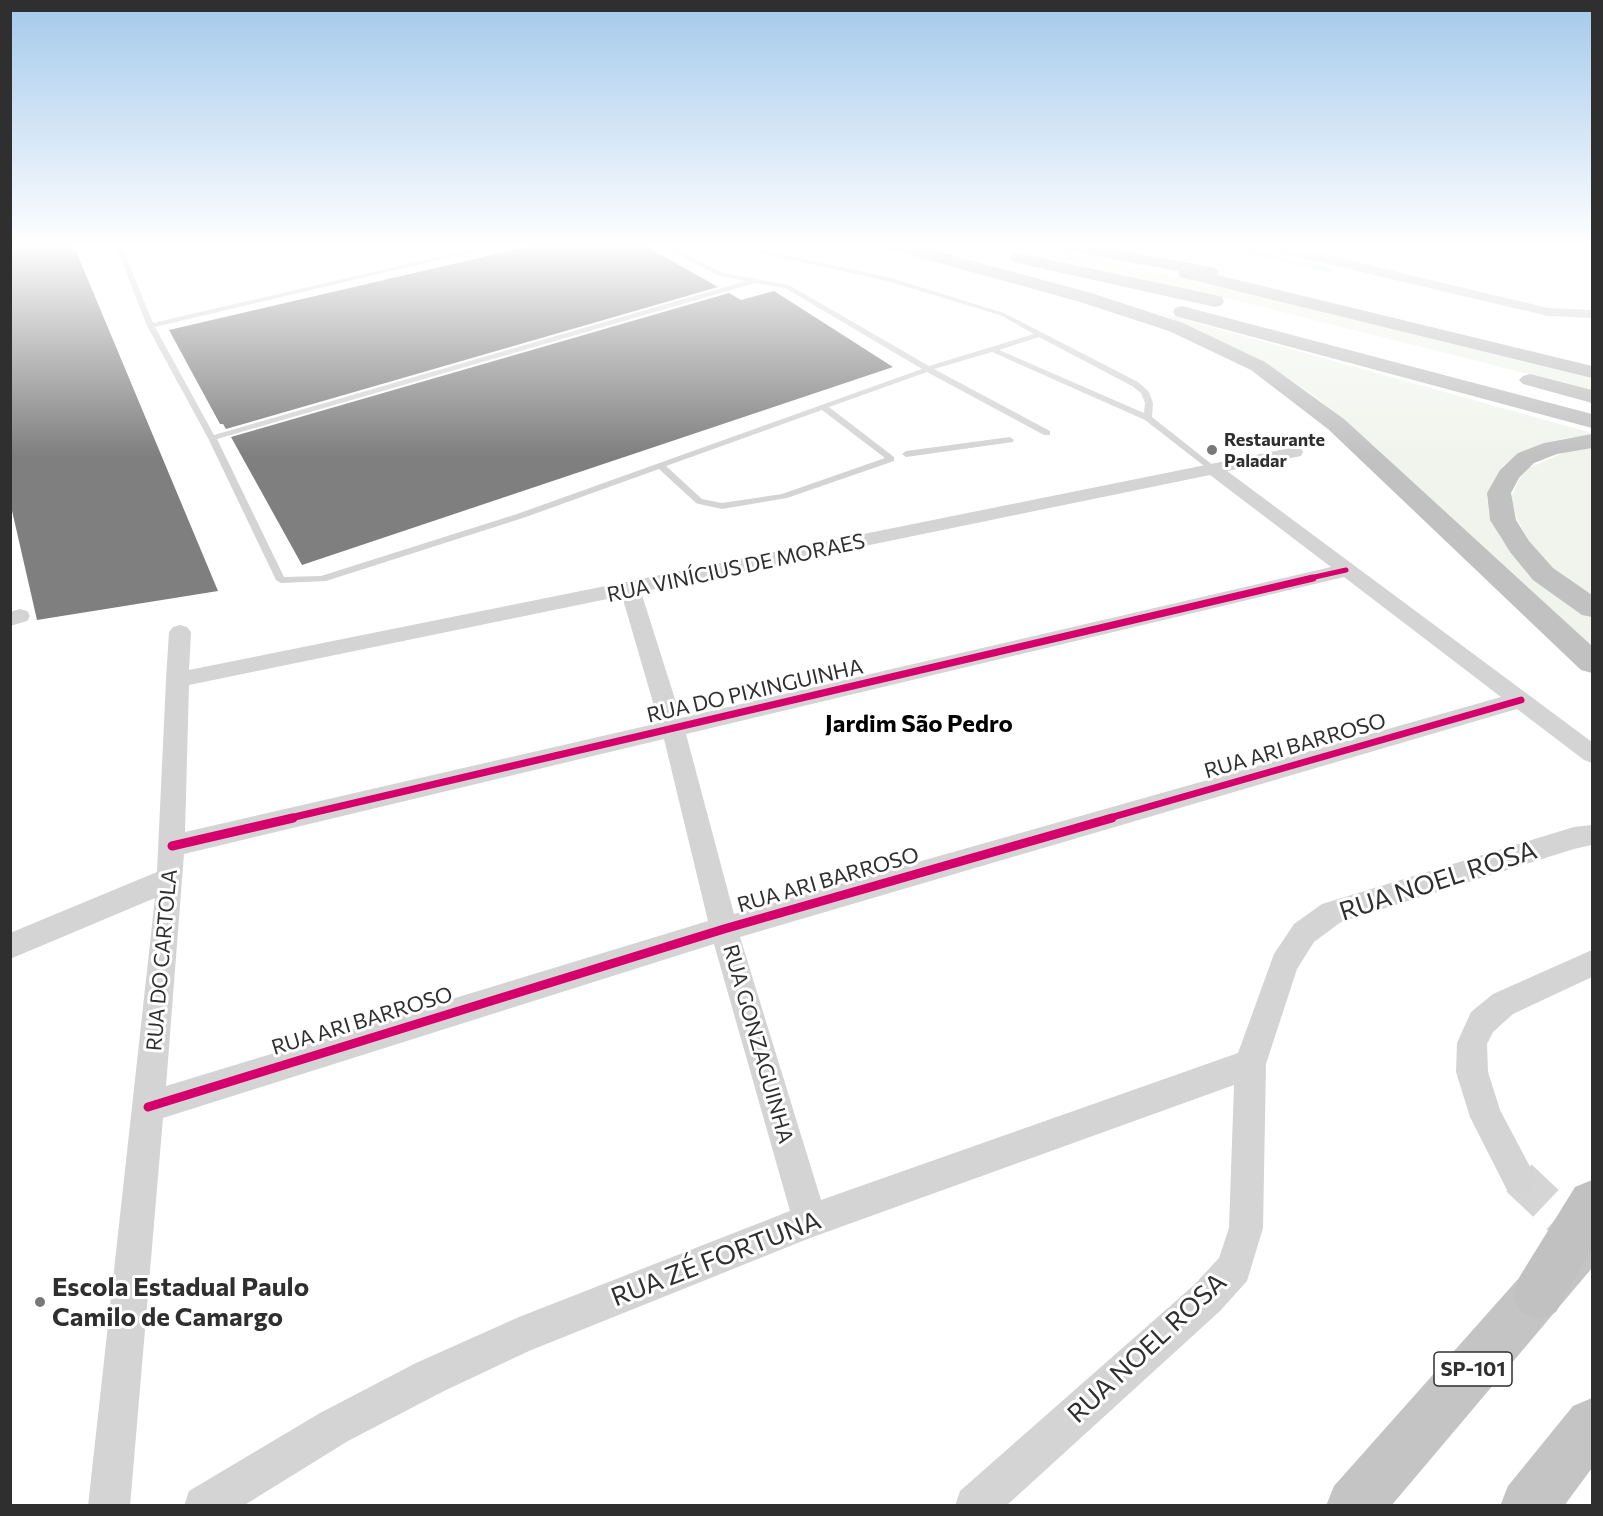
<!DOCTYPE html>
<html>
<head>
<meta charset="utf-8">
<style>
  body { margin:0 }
  #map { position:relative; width:1603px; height:1516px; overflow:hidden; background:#fff; font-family:Commissioner,sans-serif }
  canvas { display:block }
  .frame { position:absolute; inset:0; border:12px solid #2f2f2f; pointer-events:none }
</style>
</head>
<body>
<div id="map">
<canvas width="1603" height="1516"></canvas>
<div class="frame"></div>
</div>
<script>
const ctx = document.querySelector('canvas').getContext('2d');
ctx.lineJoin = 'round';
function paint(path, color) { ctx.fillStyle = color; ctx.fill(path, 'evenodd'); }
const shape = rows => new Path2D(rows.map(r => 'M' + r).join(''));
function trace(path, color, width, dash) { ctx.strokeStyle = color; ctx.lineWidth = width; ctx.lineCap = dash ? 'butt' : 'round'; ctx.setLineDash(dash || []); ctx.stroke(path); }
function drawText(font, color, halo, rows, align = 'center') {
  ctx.font = font + ' Commissioner,sans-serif'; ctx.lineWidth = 6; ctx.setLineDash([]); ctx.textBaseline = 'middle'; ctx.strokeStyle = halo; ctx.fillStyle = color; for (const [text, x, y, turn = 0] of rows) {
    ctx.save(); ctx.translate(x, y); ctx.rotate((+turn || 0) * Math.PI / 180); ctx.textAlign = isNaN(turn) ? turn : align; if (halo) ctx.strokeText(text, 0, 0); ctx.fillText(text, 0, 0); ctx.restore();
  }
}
const green = shape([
  [992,244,1034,244,1351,317,1592,378,1592,390,1247,303],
  [1446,244,1524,244,1480,257],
  [1154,311,1592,433,1592,436,1565,438,1539,445,1517,456,1503,466,1487,496,1489,515,1501,539,1517,559,1565,599,1592,618,1592,651,1319,399,1253,356],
  [1592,446,1592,599,1557,573,1534,551,1517,519,1511,497,1519,480,1529,468,1568,451]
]);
const stream = shape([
  [1217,244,1330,270]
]);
const building = shape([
  [10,244,73,244,218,591,37,620,10,502],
  [539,244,642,244,718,287,226,429,223,424,220,424,169,330],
  [774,291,893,367,302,565,231,437,729,293,741,300]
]);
const minorTunnel = shape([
  [1519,1178,1592,1247]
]);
const service = shape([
  [115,244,121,244,153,323,494,244,505,244,155,327,214,435,746,281,719,276,658,244,666,244,723,273,789,285,929,366,1034,334,1000,315,887,281,766,254,740,244,749,244,768,251,891,278,1004,313,1138,382,1149,392,1153,403,1152,417,1219,470,1212,472,1145,420,992,352,934,369,1050,431,1050,435,1044,435,927,372,829,407,894,457,894,461,787,498,722,509,699,504,696,503,659,469,523,518,326,581,281,583,276,580,208,438,147,326,115,244],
  [755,283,785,288,922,369,517,514,321,576,284,577,217,439,755,283],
  [1039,337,1132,386,1141,393,1145,403,1144,413,999,350,1039,337],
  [822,410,885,458,782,494,722,503,702,499,666,466,822,410],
  [1010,437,1014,440,1013,442,906,457,902,454,906,451,1010,437]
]);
const minor = shape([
  [1261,244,1280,244,1548,308,1592,310,1592,318,1548,316,1293,256,1261,244],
  [1295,447,1301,448,1303,452,1301,456,1227,471,1592,742,1592,763,1584,760,1517,709,740,937,821,1200,1238,1053,1274,954,1294,924,1322,904,1574,827,1592,825,1592,845,1574,849,1341,922,1314,942,1297,969,1266,1064,1263,1228,1247,1281,1220,1311,1006,1506,955,1506,960,1491,1194,1285,1219,1258,1229,1228,1234,1085,810,1238,529,1351,444,1391,348,1441,243,1506,184,1506,189,1491,320,1413,416,1363,519,1317,790,1211,714,944,163,1118,130,1506,88,1506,155,898,10,959,10,933,157,872,166,680,169,632,173,627,180,625,187,627,191,632,189,670,1295,447],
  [1210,475,1331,567,681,718,641,592,1210,475],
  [1344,577,1501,697,734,914,686,734,1344,577],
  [622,596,659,723,185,832,189,685,622,596],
  [664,739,708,921,166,1086,184,854,664,739],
  [20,609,27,611,30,616,27,621,10,626,10,612,20,609],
  [1592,950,1592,977,1513,1014,1493,1032,1487,1044,1488,1072,1500,1110,1536,1178,1531,1190,1519,1195,1507,1190,1470,1117,1456,1072,1457,1043,1471,1012,1493,994,1592,950]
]);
const trunk = shape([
  [1592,1208,1592,1268,1391,1506,1326,1506,1334,1486,1575,1215,1592,1208],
  [1592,1398,1592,1468,1564,1506,1500,1506,1508,1486,1573,1406,1592,1398]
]);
const motorway = shape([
  [883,244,910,244,1091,293,1183,323,1265,362,1344,419,1592,646,1592,673,1581,670,1328,429,1251,370,1169,331,1077,301,885,248,883,244],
  [1063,244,1087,244,1216,268,1219,272,1217,275,1592,366,1592,378,1180,277,1178,271,1064,250,1063,244],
  [1019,253,1215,295,1222,297,1224,301,1222,305,1215,307,1013,262,1010,258,1013,254,1019,253],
  [1182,306,1592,414,1592,428,1175,316,1173,312,1175,308,1182,306],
  [1530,374,1592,390,1592,403,1523,384,1519,380,1523,376,1530,374],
  [1592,434,1592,448,1557,454,1534,463,1519,478,1511,493,1516,520,1529,541,1553,568,1592,595,1592,617,1582,615,1533,580,1510,552,1490,520,1487,493,1500,470,1518,453,1544,443,1592,434],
  [1592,1180,1592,1248,1556,1312,1538,1319,1520,1312,1513,1294,1520,1276,1575,1187,1592,1180]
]);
const cyclewayFar2 = shape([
  [1306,579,1346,570]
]);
const cyclewayFar1 = shape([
  [286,819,1313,578],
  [1106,819,1521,700]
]);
const cycleway = shape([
  [172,846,293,818],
  [148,1107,724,929,1112,818]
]);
const markers = [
  [1212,450,6,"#787878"],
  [40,1302,6,"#787878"]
];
const farPoinames = [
  ["Restaurante",1224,440],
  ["Paladar",1224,461]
];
const shields = [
  [1473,1369,78]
];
const shieldNames = [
  ["SP-101",1473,1369]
];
const streetNames = [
  ["RUA VINÍCIUS DE MORAES",736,568,-12],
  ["RUA DO PIXINGUINHA",755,691,-13],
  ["RUA ARI BARROSO",1295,746,-16],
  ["RUA ARI BARROSO",828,880,-16],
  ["RUA DO CARTOLA",162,960,-85],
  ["RUA ARI BARROSO",362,1021,-17],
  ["RUA GONZAGUINHA",758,1044,74]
];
const quarterNames = [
  ["Jardim São Pedro",919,724]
];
const nearStreetnames = [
  ["RUA NOEL ROSA",1438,881,-18],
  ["RUA ZÉ FORTUNA",716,1259,-21],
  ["RUA NOEL ROSA",1147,1348,-43]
];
const nearPoinames = [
  ["Escola Estadual Paulo",52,1287],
  ["Camilo de Camargo",52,1317]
];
paint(green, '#f1f4ed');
trace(stream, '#dde8ef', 4.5);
paint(building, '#7f7f7f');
trace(minorTunnel, '#d5d5d5', 37, [37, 18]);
paint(service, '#d4d4d4');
paint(minor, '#d4d4d4');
paint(trunk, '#c4c4c4');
paint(motorway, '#c1c1c1');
trace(cyclewayFar2, '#d6006c', 5);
trace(cyclewayFar1, '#d6006c', 7);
trace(cycleway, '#d6006c', 9);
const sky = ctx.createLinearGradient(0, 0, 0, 456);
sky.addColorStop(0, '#a3c9eb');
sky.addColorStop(0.54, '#fff');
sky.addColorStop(1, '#ffffff00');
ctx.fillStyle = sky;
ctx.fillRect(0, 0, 1603, 456);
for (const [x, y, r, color] of markers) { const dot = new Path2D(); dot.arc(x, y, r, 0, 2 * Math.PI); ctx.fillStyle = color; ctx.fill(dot); trace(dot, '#fff', 2); }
drawText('bold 18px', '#2f2f2f', '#fff', farPoinames, 'left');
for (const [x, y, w] of shields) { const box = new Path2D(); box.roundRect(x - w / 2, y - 17, w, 34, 4.5); ctx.fillStyle = '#fff'; ctx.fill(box); trace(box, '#2f2f2f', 1.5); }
drawText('bold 20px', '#2f2f2f', null, shieldNames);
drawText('21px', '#2f2f2f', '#fff', streetNames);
drawText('bold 24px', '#000', '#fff', quarterNames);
drawText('26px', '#2f2f2f', '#fff', nearStreetnames);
drawText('bold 26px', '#2f2f2f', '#fff', nearPoinames, 'left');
</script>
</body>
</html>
